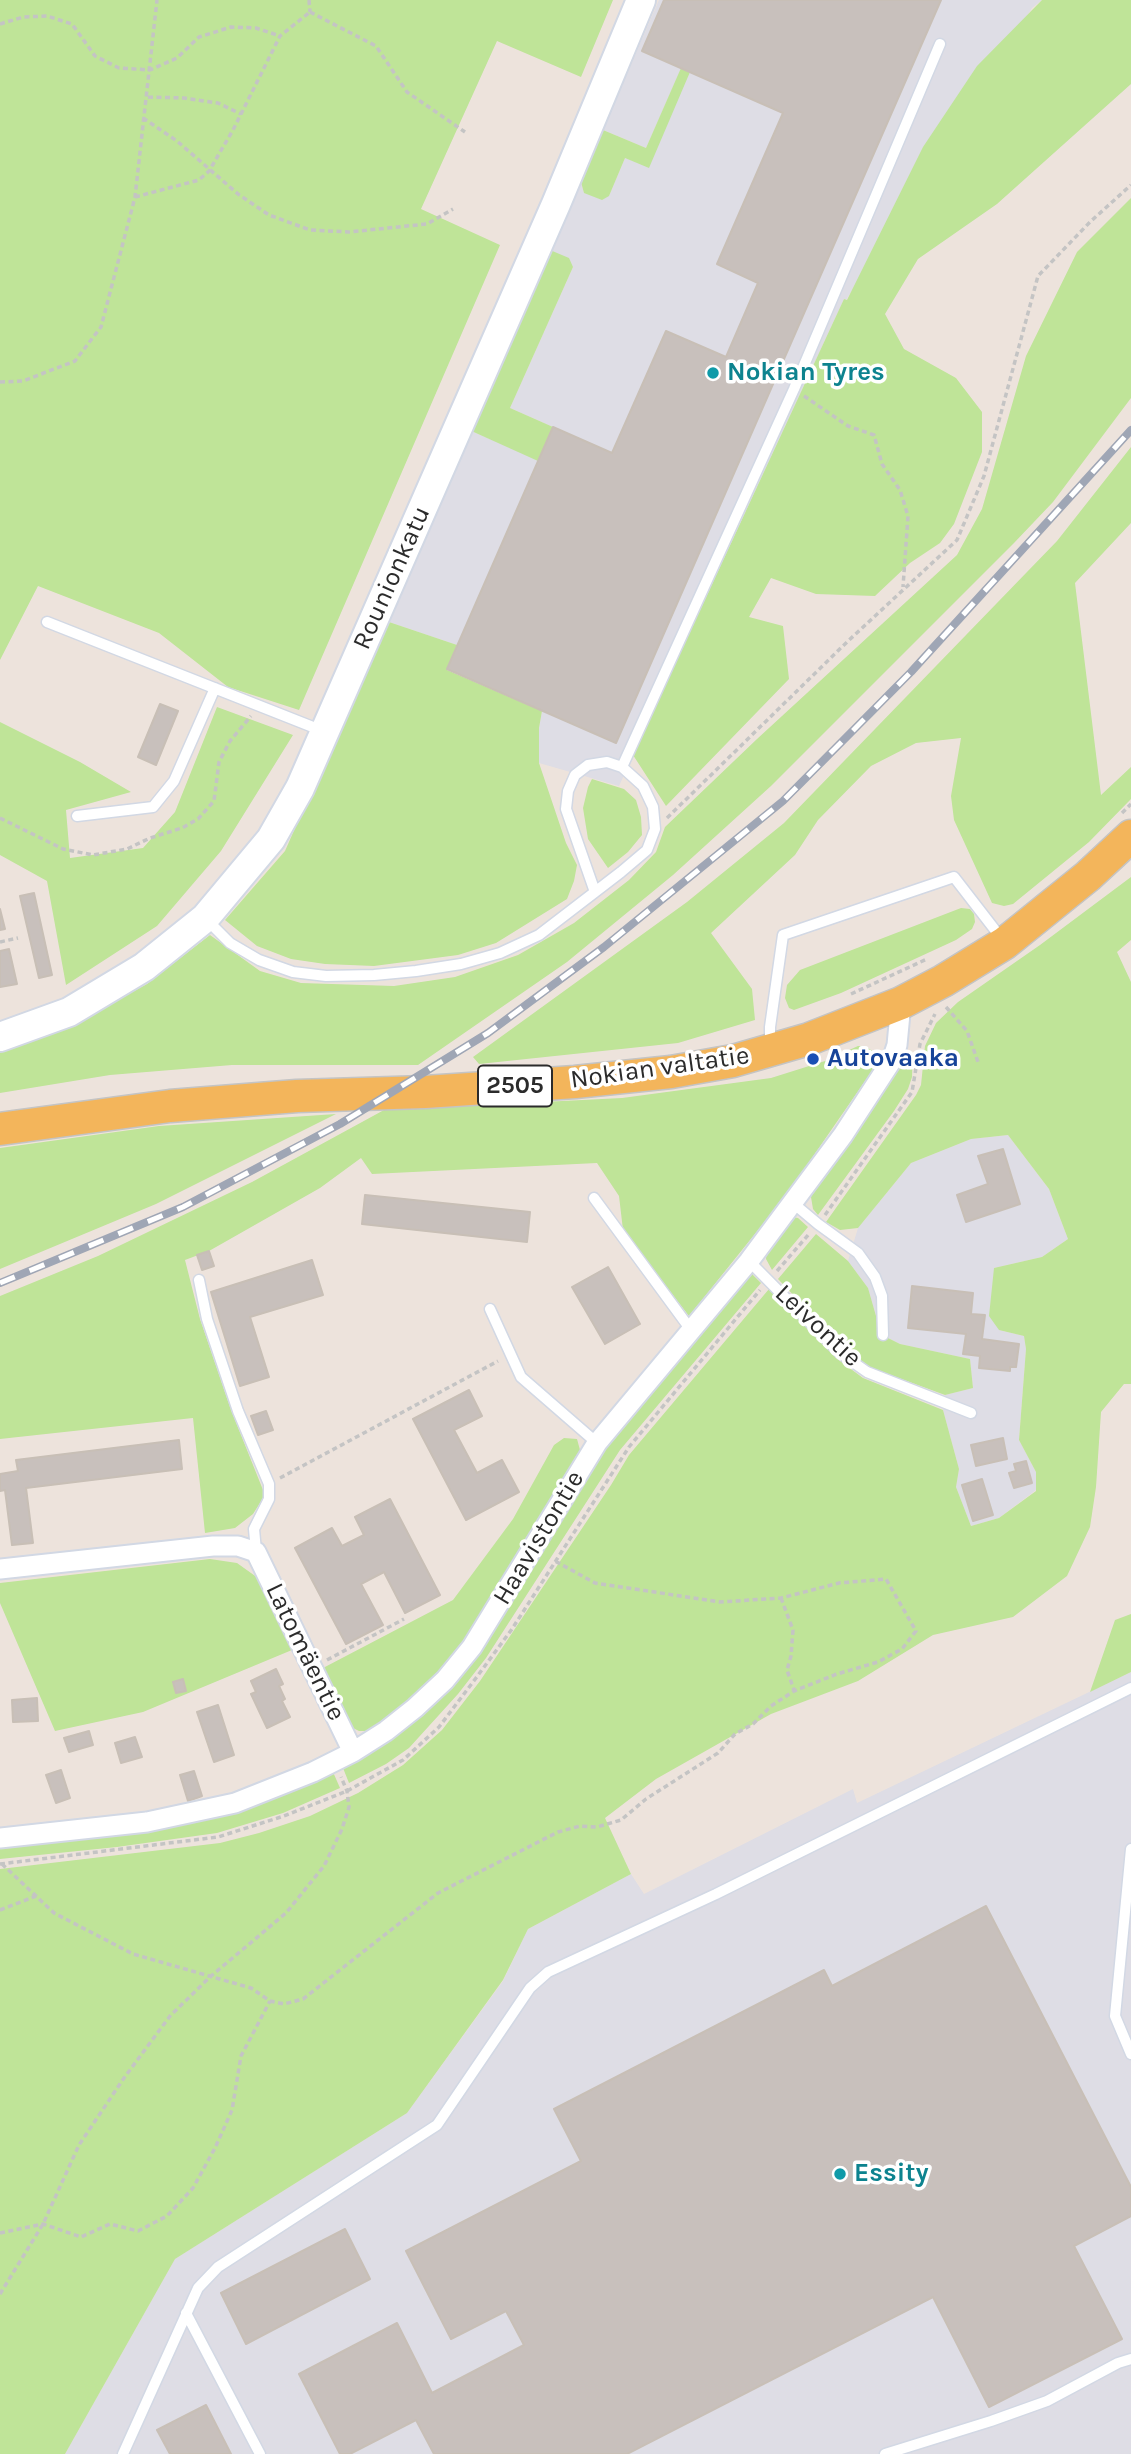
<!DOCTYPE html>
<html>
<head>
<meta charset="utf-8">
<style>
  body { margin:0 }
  canvas { display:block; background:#ede3dc }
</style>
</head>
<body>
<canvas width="1131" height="2454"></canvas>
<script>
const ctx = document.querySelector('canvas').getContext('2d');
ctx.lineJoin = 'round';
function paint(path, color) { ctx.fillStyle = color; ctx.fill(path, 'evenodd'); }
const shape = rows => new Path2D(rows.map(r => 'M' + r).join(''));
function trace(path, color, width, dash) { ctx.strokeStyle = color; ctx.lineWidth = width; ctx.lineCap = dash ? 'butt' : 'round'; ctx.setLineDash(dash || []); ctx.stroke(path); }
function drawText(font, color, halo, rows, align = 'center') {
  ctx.font = font + ' Karla,sans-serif'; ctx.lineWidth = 7; ctx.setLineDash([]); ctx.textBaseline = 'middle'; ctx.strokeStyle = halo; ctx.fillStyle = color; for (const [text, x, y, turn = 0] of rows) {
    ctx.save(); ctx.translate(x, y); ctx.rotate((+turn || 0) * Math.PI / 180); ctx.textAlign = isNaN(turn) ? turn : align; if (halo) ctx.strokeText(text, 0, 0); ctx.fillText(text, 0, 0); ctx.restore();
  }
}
const industrial = shape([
  [659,0,1042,0,1032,8,846,300,844,299,619,786,539,763,539,728,542,711,447,669,457,645,386,621,467,429,538,460,553,427,510,408,573,267,550,250,581,182,584,193,609,196,625,158,649,167,681,69,646,148,603,130],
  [1008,1135,1049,1189,1068,1239,1042,1257,994,1268,999,1330,1024,1336,1026,1349,1019,1440,1036,1472,1036,1490,999,1518,971,1526,956,1487,959,1469,943,1410,945,1395,973,1388,970,1359,900,1344,878,1333,876,1316,868,1288,848,1261,858,1228,911,1163,971,1139],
  [1131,1672,1131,2454,65,2454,175,2259,407,2113,503,1981,528,1929,631,1874,644,1894,853,1789,857,1803]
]);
const green = shape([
  [0,0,613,0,581,77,497,41,421,209,500,245,299,710,228,687,159,633,38,586,0,660],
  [1042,0,1131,0,1131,84,997,204,918,259,885,314,904,349,956,378,982,412,982,452,954,524,940,543,910,563,875,596,816,594,771,578,749,617,783,626,789,679,666,806,633,755,844,299,847,300,923,147,977,66],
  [681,68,690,72,649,168,625,158,609,196,602,200,584,193,581,182,603,130,646,148],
  [1131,198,1131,398,1053,502,1014,543,771,786,673,875,567,962,418,1065,232,1065,110,1075,0,1093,0,1050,71,1026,147,984,210,935,260,971,301,983,394,986,455,977,518,955,574,923,629,880,656,852,665,827,757,739,957,555,982,509,1026,356,1077,252],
  [550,250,569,258,573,267,510,408,553,427,538,461,467,429],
  [1131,447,1131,523,1075,583,1101,795,1131,767,1131,799,1089,842,1013,904,1004,906,992,903,954,820,951,796,961,738,916,743,871,766,818,820,795,855,711,933,752,989,755,1020,678,1043,479,1064,473,1057,687,902,784,823,1057,541],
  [386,621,457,645,447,670,542,711,539,728,539,763,566,843,577,865,574,881,567,899,496,943,458,955,374,966,325,964,291,959,257,946,225,920,285,851],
  [217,707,293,735,221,851,157,926,66,985,47,881,0,855,0,722,80,762,131,792,66,810,70,858,143,848,175,812],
  [592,779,624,789,636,800,641,817,642,835,628,852,608,868,588,839,583,808,588,787],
  [1131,877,1131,940,1117,952,1131,982,1131,1384,1124,1384,1101,1412,1096,1487,1090,1527,1067,1576,1013,1617,933,1635,858,1681,771,1714,656,1779,605,1818,631,1874,528,1929,503,1980,407,2113,175,2259,65,2454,0,2454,0,1869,220,1843,259,1833,310,1816,358,1793,403,1765,442,1730,480,1681,611,1485,629,1455,769,1289,836,1358,863,1378,943,1410,959,1469,956,1487,971,1526,999,1518,1036,1491,1036,1472,1019,1440,1026,1349,1024,1336,999,1330,989,1316,994,1268,1042,1257,1068,1239,1049,1189,1008,1135,971,1139,911,1163,858,1228,840,1230,826,1222,916,1095,921,1085,925,1046,936,1023,958,1002,1040,945],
  [961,908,970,909,974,914,975,922,972,929,956,940,841,993,794,1010,789,1008,785,998,787,985,800,970],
  [858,1046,865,1046,874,1052,876,1060,872,1071,787,1194,689,1316,623,1230,619,1196,597,1163,372,1174,361,1158,320,1188,209,1251,185,1260,200,1319,231,1410,265,1495,253,1514,235,1528,205,1533,193,1418,0,1439,0,1296,98,1256,252,1182,384,1110,622,1098,771,1078,825,1061],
  [911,1051,913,1053,912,1077,908,1089,894,1111,818,1215,813,1209,811,1197,814,1187],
  [336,1114,156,1204,0,1269,0,1148,159,1126],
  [792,1217,798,1218,808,1227,772,1270,766,1259,767,1251],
  [816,1234,848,1261,868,1288,876,1316,878,1333,900,1344,970,1359,973,1388,945,1395,869,1367,844,1348,778,1279],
  [751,1273,761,1283,620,1450,486,1658,458,1694,409,1748,386,1764,349,1783,343,1768,403,1729,608,1441],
  [564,1438,577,1439,580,1450,517,1563,474,1630,444,1667,407,1702,368,1731,359,1731,353,1728,323,1668,453,1600,513,1519,554,1445],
  [210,1559,237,1563,258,1578,265,1590,292,1650,143,1712,55,1731,0,1603,0,1583],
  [1131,1614,1131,1672,1090,1692,1115,1620],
  [333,1772,340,1788,283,1813,217,1833,117,1847,0,1859,0,1845]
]);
const building = shape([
  [664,0,941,0,616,743,447,669,553,427,612,453,666,331,726,357,758,283,717,264,783,113,642,51,664,0],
  [160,704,178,711,156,765,138,757,160,704],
  [34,893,52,975,39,978,20,896,34,893],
  [0,909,5,929,0,930,0,909],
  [9,949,17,984,0,987,0,951,9,949],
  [1003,1149,1020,1204,966,1222,957,1195,988,1184,978,1156,1003,1149],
  [365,1195,530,1212,527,1242,362,1224,365,1195],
  [209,1251,214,1266,202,1270,197,1255,209,1251],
  [312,1260,323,1295,250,1317,269,1377,240,1386,211,1292,312,1260],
  [608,1267,640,1324,605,1344,572,1287,608,1267],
  [912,1286,973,1293,971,1314,985,1315,982,1339,1019,1344,1016,1367,1010,1367,1010,1371,979,1368,980,1356,963,1354,966,1334,908,1328,912,1286],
  [469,1390,482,1416,454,1430,477,1473,502,1460,519,1492,466,1520,413,1419,469,1390],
  [266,1411,273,1430,258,1435,251,1416,266,1411],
  [1003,1438,1007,1459,976,1466,971,1445,1003,1438],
  [179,1440,182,1469,26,1488,33,1543,12,1545,5,1490,0,1491,0,1474,18,1471,16,1460,179,1440],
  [1026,1461,1032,1483,1014,1488,1009,1473,1016,1471,1014,1464,1026,1461],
  [982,1479,993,1515,973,1521,962,1485,982,1479],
  [390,1499,440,1595,405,1613,384,1572,361,1584,383,1625,346,1644,295,1548,332,1528,342,1546,364,1535,355,1517,390,1499],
  [276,1669,283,1684,279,1686,285,1699,282,1701,290,1717,267,1728,251,1694,256,1692,251,1681,276,1669],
  [183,1679,186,1691,176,1693,173,1682,183,1679],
  [37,1698,38,1721,13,1722,12,1700,37,1698],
  [218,1705,234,1755,214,1762,197,1712,218,1705],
  [89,1731,93,1745,69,1752,64,1738,89,1731],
  [135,1737,142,1757,121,1763,115,1743,135,1737],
  [61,1770,70,1798,56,1803,46,1775,61,1770],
  [194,1771,202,1796,188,1801,180,1775,194,1771],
  [986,1906,1131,2187,1131,2216,1074,2246,1122,2339,989,2407,933,2297,627,2454,434,2454,416,2420,350,2454,340,2454,299,2374,397,2323,432,2393,524,2345,506,2311,451,2339,406,2251,581,2161,554,2109,824,1970,832,1986,986,1906],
  [345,2229,370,2279,246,2344,221,2293,345,2229],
  [206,2405,231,2454,170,2454,157,2430,206,2405]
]);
const path = shape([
  [309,0,310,12],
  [310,12,376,46,407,92,465,132],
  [0,24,23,17,47,16,72,24,95,56,119,68,150,70,177,58,199,37,231,27,256,28,280,36],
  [148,97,184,98,218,103,241,114],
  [143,118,177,141,238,194,269,215,310,230,349,232,427,224,453,209],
  [135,197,199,180,209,171,233,130,280,36,310,12],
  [0,382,23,381,75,361,101,327,135,197,157,0],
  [804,396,848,426,874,435,882,464,900,490,908,516,903,587],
  [1122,813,1131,804],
  [0,818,63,849,93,855,127,849,150,838,182,828,198,819,214,801,219,762,230,741,251,716],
  [667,818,847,642,957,540,984,476,1038,276,1090,222,1131,185],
  [0,942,18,938],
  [851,994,927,959],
  [946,1007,967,1031,978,1062],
  [825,1215,912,1092,920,1044,935,1014],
  [777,1271,809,1234],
  [280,1478,498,1361],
  [781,1598,793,1630,791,1656,787,1670,794,1690],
  [327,1660,404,1619],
  [0,1864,218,1837,284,1816,347,1791,403,1760,439,1727,476,1678,512,1629,629,1447,760,1290],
  [2,1864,54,1913,133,1954,251,1988,270,2001,284,2004,303,1999,438,1893,558,1832,580,1826,597,1827,621,1820,646,1799,718,1753,735,1734,753,1724,771,1706,794,1691,837,1674,878,1662,902,1649,916,1631,886,1579,839,1583,781,1598,720,1602,595,1583,555,1561],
  [0,1910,36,1896],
  [0,2233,43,2224,81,2237,110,2224,138,2231,167,2216,193,2188,215,2148,232,2110,241,2056,270,2001],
  [0,2294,43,2224,79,2145,124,2078,170,2016,210,1977,286,1913,324,1866,342,1829,349,1807,347,1791,341,1777]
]);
const lane = shape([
  [47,622,323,731],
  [622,767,794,389,940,44],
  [77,816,153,807,174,781,215,688],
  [205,918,230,943,259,960,293,972,326,976,374,975,416,971,461,964,500,953,539,935,595,892,621,872,647,850,655,829,653,807,643,786,622,767,607,762,588,765,575,775,568,791,566,809,595,892],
  [770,1045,770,1027,783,935,954,877,1002,939],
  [594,1198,691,1330],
  [793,1203,818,1224,858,1253,875,1277,882,1296,883,1335],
  [749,1261,840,1353,867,1372,971,1413],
  [199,1280,207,1319,238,1411,269,1484,269,1499,254,1529,256,1551],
  [490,1309,521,1377,597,1443],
  [1131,1849,1115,2016,1131,2054],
  [186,2313,260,2454],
  [123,2454,198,2288,218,2267,437,2125,530,1988,548,1972,716,1894,1131,1688],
  [885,2454,991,2421,1047,2401,1118,2363,1131,2359]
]);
const street = shape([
  [0,1569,213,1546,238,1546,256,1552,353,1752],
  [0,1838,147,1822,235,1803,313,1772,353,1752,386,1731,415,1708,445,1680,472,1647,597,1443,749,1261,843,1135,892,1060,897,1045,901,1003]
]);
const secondary = shape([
  [0,1037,69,1012,144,967,205,918,271,839,300,788,556,204,641,0]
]);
const primary = shape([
  [0,1129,170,1106,297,1096,425,1092,575,1082,671,1072,733,1061,809,1039,901,1003,943,981,1005,943,1088,876,1131,836]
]);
const rail = shape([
  [0,1283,183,1207,340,1124,488,1033,604,947,783,801,911,672,1131,430]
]);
const markers = [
  [713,373,7,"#0f9aa8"],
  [813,1059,7,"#1a4fb4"],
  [840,2174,7,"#0f9aa8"]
];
const shields = [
  [515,1086,74]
];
const shieldNames = [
  ["2505",515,1086]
];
const cultureNames = [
  ["Nokian Tyres",727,373],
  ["Essity",854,2174]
];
const streetNames = [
  ["Rounionkatu",392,578,-66],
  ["Nokian valtatie",660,1068,-8],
  ["Leivontie",818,1326,43],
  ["Haavistontie",539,1538,-59],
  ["Latomäentie",305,1652,64]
];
const transitNames = [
  ["Autovaaka",827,1059]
];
paint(industrial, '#dedde5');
paint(green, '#bfe498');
paint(building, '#c8c0bc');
trace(building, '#c8bfb6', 2);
trace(lane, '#d2d8e4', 13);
trace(street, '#d2d8e4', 23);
trace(secondary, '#d2d8e4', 32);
trace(primary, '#c4c4c4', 35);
trace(path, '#c4c4c4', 3.5, [5, 3.5]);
trace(lane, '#fff', 10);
trace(street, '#fff', 19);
trace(secondary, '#fff', 28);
trace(primary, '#f3b55b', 32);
trace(rail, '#9fa6b5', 8);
trace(rail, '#fff', 5, [16]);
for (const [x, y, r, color] of markers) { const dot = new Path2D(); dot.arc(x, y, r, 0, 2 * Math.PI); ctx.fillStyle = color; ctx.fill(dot); trace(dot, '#fff', 2.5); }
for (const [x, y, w] of shields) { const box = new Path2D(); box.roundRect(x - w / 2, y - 20.5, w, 41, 5); ctx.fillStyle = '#fff'; ctx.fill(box); trace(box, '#2b2b2b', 2); }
drawText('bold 24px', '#2b2b2b', null, shieldNames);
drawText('bold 26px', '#0d838f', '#fff', cultureNames, 'left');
drawText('26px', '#2b2b2b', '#fff', streetNames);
drawText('bold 26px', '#164399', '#fff', transitNames, 'left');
</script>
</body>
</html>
